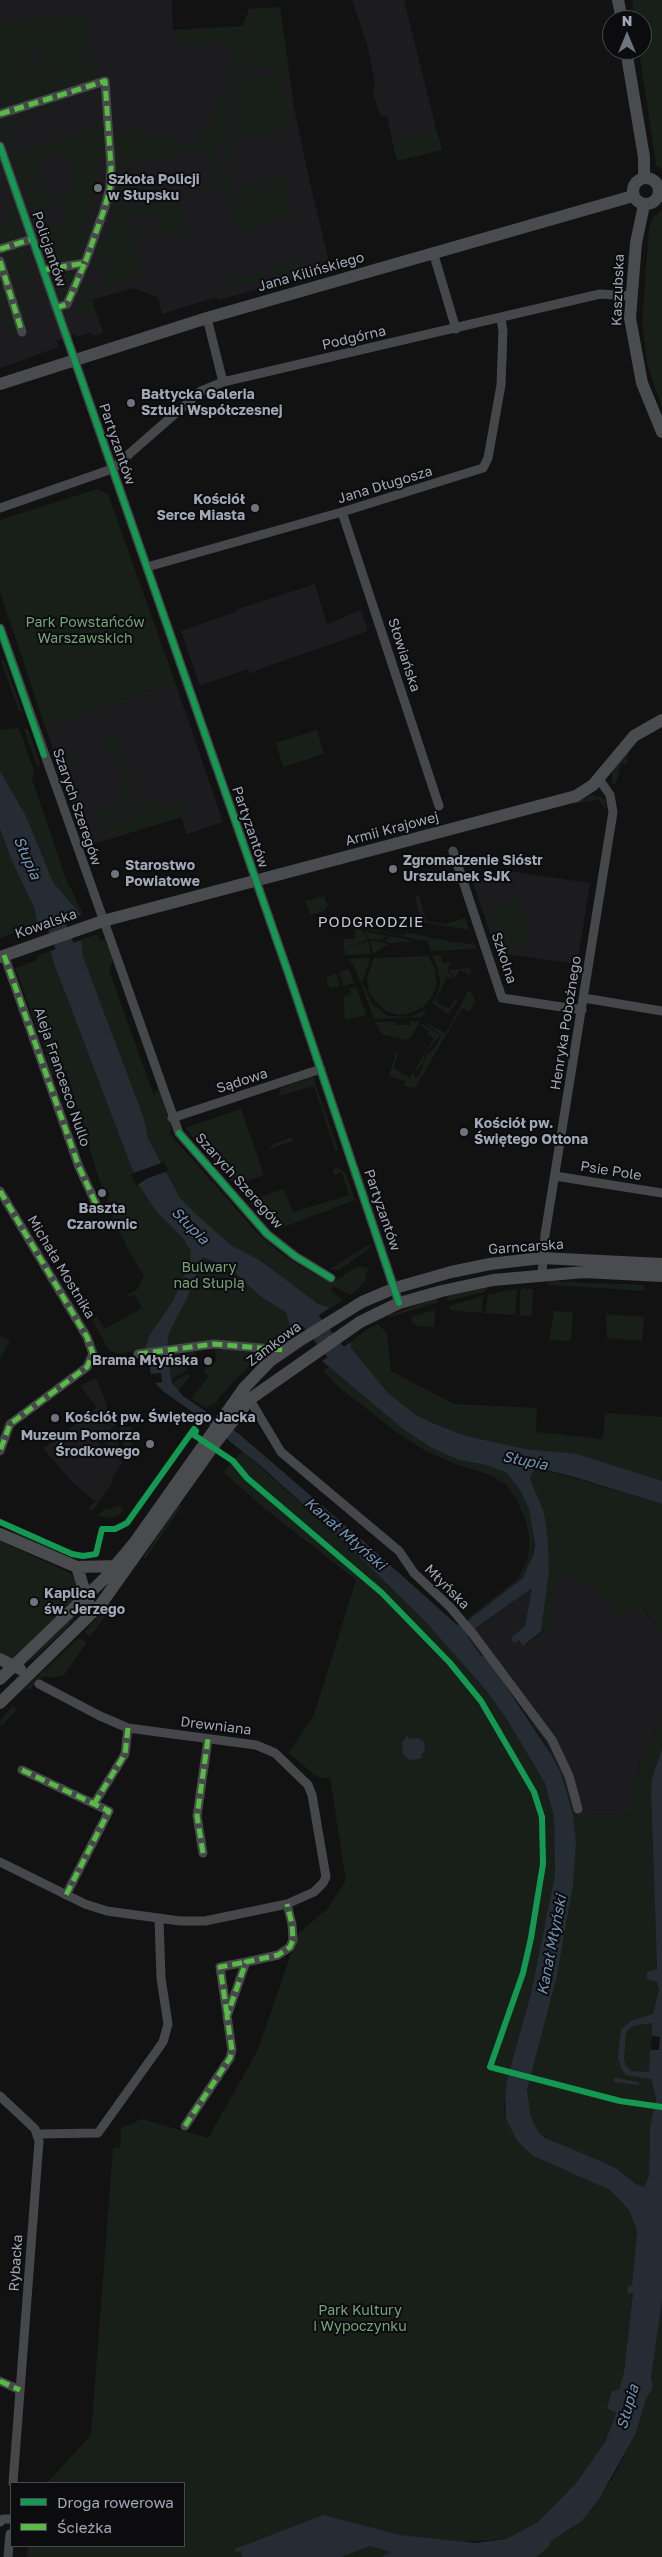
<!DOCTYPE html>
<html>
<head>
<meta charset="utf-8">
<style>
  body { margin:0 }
  #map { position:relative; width:662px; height:2557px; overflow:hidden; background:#121212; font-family:"Golos Text",sans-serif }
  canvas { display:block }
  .legend { position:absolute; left:10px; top:2482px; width:175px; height:65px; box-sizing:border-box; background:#0c0c0e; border:1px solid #484a51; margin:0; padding:6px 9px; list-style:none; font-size:15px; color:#a1a7b5 }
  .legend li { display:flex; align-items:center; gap:10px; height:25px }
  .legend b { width:25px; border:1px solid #484a51 }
  .north { position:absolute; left:602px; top:10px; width:50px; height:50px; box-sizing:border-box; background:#0c0c0e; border:1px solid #484a51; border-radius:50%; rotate:0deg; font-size:14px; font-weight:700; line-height:20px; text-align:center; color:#a1a7b5 }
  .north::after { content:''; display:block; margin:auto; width:18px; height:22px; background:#6f737c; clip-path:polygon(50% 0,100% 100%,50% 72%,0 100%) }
</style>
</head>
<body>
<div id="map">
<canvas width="662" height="2557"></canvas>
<ul class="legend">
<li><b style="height:6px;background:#139951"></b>Droga rowerowa</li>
<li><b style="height:6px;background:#58b947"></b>Ścieżka</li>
</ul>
<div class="north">N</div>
</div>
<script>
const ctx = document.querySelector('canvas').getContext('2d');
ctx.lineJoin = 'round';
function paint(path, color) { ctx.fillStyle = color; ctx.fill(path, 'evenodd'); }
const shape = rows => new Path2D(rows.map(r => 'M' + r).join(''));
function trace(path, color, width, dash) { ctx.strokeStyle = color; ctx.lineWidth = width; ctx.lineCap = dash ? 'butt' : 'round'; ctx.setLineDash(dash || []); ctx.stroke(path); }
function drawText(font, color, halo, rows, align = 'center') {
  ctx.font = font + ' "Golos Text",sans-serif'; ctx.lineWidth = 4; ctx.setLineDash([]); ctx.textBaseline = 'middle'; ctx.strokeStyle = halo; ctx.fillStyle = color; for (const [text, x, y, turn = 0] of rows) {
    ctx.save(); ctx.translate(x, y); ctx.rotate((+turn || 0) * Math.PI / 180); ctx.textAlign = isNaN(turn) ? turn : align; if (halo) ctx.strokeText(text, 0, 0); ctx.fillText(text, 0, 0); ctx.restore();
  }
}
const built = shape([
  [0,0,172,0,173,30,244,26,280,7,294,108,310,183,331,269,218,300,217,297,162,314,158,298,134,288,92,300,103,333,92,336,91,332,77,337,75,334,57,341,59,347,0,368],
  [352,0,404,0,439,140,397,161,387,117,380,115,373,94,375,81,367,44],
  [315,584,327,625,361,609,368,631,249,673,247,669,200,686,181,631,236,612,235,610],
  [175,682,223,822,187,834,181,817,87,846,45,726],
  [508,871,590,883,577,964,497,953,473,883],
  [96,1378,106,1402,109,1421,107,1430,98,1443,123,1462,95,1501,74,1484,43,1449,96,1408,87,1382],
  [562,1572,597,1590,620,1616,641,1605,662,1634,662,1722,647,1744,640,1761,639,1772,632,1786,632,1815,573,1814,561,1773,543,1740,486,1656,481,1656,468,1639,467,1634,532,1588,525,1626,520,1632,519,1640,524,1646,551,1626,551,1606]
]);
const green = shape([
  [632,0,662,0,662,169,656,165,639,50,642,50,642,20,635,20],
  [280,7,290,79,281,72,288,118,278,132,266,137,248,134,237,123,219,193,214,191,253,34,259,34,254,30,250,33,223,122,214,169,209,169,208,148,176,149,176,144,201,143,200,132,192,129,191,126,208,133,232,60,234,42,226,41,214,44,186,46,181,39,173,34,173,30,243,26,249,9],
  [254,67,274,69,278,71,279,81,262,75,248,79,250,68],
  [76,16,80,85,72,88,41,65,43,58,41,49,65,17],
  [83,16,86,20,88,63,96,62,97,71,92,82,83,84,79,17],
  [61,17,35,51,30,49,23,51,0,37,0,21],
  [0,40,22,54,21,59,25,64,0,102],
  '24 57a6 6 0 1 1 12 0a6 6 0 1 1-12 0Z',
  [39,67,68,89,0,110,25,70,32,71],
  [68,95,70,100,8,120,18,153,99,127,97,118,104,119,106,159,72,159,72,156,39,155,15,162,1,117],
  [144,129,145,138,174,134,172,155,169,158,134,160,133,163,116,169,113,141,118,134],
  [437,131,442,150,397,161,392,141],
  [32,162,39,164,38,184,24,187,16,167],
  [98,162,96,190,84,224,63,218,64,209,75,184,73,173,76,169,73,163],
  [228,166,232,188,292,173,292,178,289,180,227,197,221,193],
  [127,173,129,192,115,193,113,188,116,179],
  [285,185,294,216,237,231,229,200],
  [37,187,40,189,42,205,46,207,48,220,36,225,25,191],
  [44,187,50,188,53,193,53,203,45,202],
  [63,189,69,190,68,199,66,204,58,203,60,193],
  [178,192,185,232,148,239,136,238,132,233,132,227,135,225,143,224,145,236,160,233,158,215,136,217,131,215,132,199,137,199,138,206,176,201,175,194],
  [112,202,119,202,123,204,126,238,142,266,141,271,133,279,100,289,110,261,92,254,96,243,103,245,116,209,109,206],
  [662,209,662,407,648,367,642,323,649,229,652,219],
  [13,211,21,237,0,245,0,228,8,225,6,213],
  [63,222,91,229,79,259,56,264,56,228],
  [49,224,54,228,53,260,50,260,47,258,37,228],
  [23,246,32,274,10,282,2,259,10,251],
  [305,259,307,267,274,276,271,268],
  [75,271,66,295,59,296,53,277,56,273],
  [262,272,265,280,230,288,229,280],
  [15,283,30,329,26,331,11,285],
  [81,283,98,289,80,294,78,291],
  [3,284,9,305,0,308,0,285],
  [92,300,103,333,98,335,90,310,71,316,76,305],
  [10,308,17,327,15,331,9,333,0,311],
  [97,489,108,494,175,682,45,726,0,592,0,520],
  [4,660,22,711,19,711,1,661],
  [19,728,34,771,32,779,66,879,83,914,81,915,53,882,25,814,0,771,0,730],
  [24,729,28,729,40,763,38,769],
  [317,730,324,754,283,767,276,743],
  [111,737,115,738,124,764,122,766,117,765,115,758,110,761,103,740],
  [629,748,627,764,621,763,617,781,612,785,612,771],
  '61 763a6 6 0 1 1 12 0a6 6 0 1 1-12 0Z',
  [123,771,126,771,133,789,125,808,101,821,98,813,125,804,117,782,123,781,121,775],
  [134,793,137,812,108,821,127,809],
  [592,795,602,797,605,801,606,811,599,799,573,804,573,802],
  [165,800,165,802,139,811,139,802],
  '76 807a6 6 0 1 1 12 0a6 6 0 1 1-12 0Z',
  [180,801,189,812,181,815,181,817,107,840,102,824,111,826],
  [0,829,11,859,35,910,38,930,28,935,25,929,0,938],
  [419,895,426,921,446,924,465,918,469,930,422,922,415,897],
  [324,896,328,905,324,911,310,915,305,901],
  [518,900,532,944,505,953,490,909],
  [340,920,348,920,353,925,404,936,406,932,452,942,471,944,473,942,477,949,431,951,427,941,348,926,341,929],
  [355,929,362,930,368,939,344,950,344,939,355,939],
  [364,931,387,936,381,940,369,939],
  [98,934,100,941,105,939,113,961,109,970,154,1096,158,1088,171,1128,170,1134,260,1236,287,1258,319,1277,333,1282,359,1266,368,1268,365,1281,357,1290,350,1295,333,1286,331,1290,343,1300,331,1308,322,1306,314,1301,290,1322,292,1332,269,1347,213,1342,173,1345,118,1354,109,1350,92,1320,97,1317,105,1329,142,1308,134,1294,128,1297,127,1295,138,1289,144,1276,129,1252,107,1205,109,1194,102,1189,66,1070,51,1076,46,1051,15,968,37,960,36,956],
  [390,936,415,941,390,943,384,941],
  [368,941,371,954,345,955,344,952,349,948],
  [370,941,377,941,388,944,373,954],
  [441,955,442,963,451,962,447,970,454,980,447,977,435,1001,449,1009,455,999,458,1001,448,1014,432,1003,438,992,440,981,437,965,432,956],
  [428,956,435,969,437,984,433,995,422,1008,411,1013,398,1015,386,1011,374,1000,369,992,367,978,374,958],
  [370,958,363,981,360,982,354,965,348,959],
  [469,968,472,970,470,975,459,970,455,979,449,970],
  [349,969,354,983,343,986,339,972],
  [336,973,340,986,331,988,328,986,326,978],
  [364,985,372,1004,388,1016,410,1017,427,1009,422,1017,374,1019,362,986],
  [356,987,366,1015,345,1020,343,997,351,994,350,988],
  [468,991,472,993,475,1002,469,1012,462,1008,415,1088,404,1086,405,1081,389,1076,396,1053,387,1049,398,1053,394,1068,410,1078,434,1038,427,1034,429,1031,420,1025,421,1023,440,1035,425,1054,423,1063,414,1072,414,1077,419,1077,427,1054,434,1049,441,1035,422,1021,446,1033],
  [410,1021,420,1021,410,1038,405,1040,382,1034,375,1022,395,1022,396,1025,410,1025],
  [313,1077,338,1149,336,1152,314,1086,279,1096,281,1088],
  [241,1109,264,1175,235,1185,185,1128],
  [292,1137,293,1141,269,1149,273,1144],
  [335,1167,345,1172,355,1200,276,1230,250,1202,251,1197,254,1199,284,1189,293,1212,349,1195,342,1172,334,1175,333,1170],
  [370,1244,369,1249,339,1270,330,1269],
  [549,1281,644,1285,645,1291,547,1285],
  [488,1287,485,1292,446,1301,448,1296],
  [522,1288,533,1289,532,1316,520,1315,520,1292],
  [515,1289,517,1291,515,1315,485,1313,488,1295],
  [483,1296,482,1313,450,1310,449,1306],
  [435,1298,439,1302,390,1317,387,1316],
  [435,1310,434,1327,417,1326,411,1321,411,1317],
  [554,1311,573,1312,571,1341,549,1340],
  [606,1314,644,1317,642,1341,607,1338],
  [378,1324,387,1334,391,1371,454,1404,537,1408,536,1432,603,1439,605,1413,662,1417,662,1481,556,1452,526,1449,463,1435,416,1415,388,1393,351,1348,351,1342,366,1330],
  [0,1335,10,1341,0,1359],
  [215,1349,264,1352,236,1379,212,1406,210,1405,207,1409,180,1391,191,1398,209,1376,203,1371,210,1364,216,1363],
  [197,1350,194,1358,188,1369,181,1351],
  [180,1351,187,1370,171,1380,167,1353],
  [329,1367,403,1429,432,1448,459,1460,486,1465,507,1473,521,1492,529,1509,534,1532,533,1556,530,1566,523,1578,470,1620,468,1618,518,1579,528,1558,530,1540,525,1519,517,1500,506,1485,491,1475,453,1463,424,1450,399,1434,341,1389,323,1370],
  [187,1374,190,1376,178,1391,172,1383],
  [87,1382,95,1402,93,1403,80,1386],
  [113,1412,116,1424,102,1438,109,1425,108,1415],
  [120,1427,132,1427,133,1434,137,1437,125,1454],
  [116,1428,120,1454,103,1442],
  [242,1451,339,1537,423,1619,485,1689,504,1715,545,1783,554,1817,555,1875,531,1993,508,2076,504,2108,506,2119,517,2141,533,2156,610,2190,629,2210,637,2231,636,2245,632,2285,627,2293,633,2292,624,2372,616,2412,605,2442,577,2482,538,2522,506,2539,461,2542,381,2557,27,2557,28,2546,184,2546,184,2483,47,2483,91,2435,113,2148,120,2148,121,2128,142,2119,208,2138,257,2052,298,1934,328,1908,346,1880,330,1778,319,1778,288,1753,314,1715,356,1580,265,1509,223,1472],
  [539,1468,662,1504,662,1634,642,1605,620,1616,597,1590,562,1572,551,1606,551,1626,541,1632,549,1571,548,1540,544,1512,530,1479,534,1470],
  [112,1477,113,1482,92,1511,90,1510,89,1508,93,1503,96,1503,95,1501],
  [118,1505,124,1510,117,1516,107,1518,98,1516,104,1509,110,1509],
  [178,1506,182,1506,145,1559,144,1556],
  [16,1531,60,1552,73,1556,78,1560,13,1534],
  [0,1541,68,1572,74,1577,82,1594,13,1660,0,1653],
  [110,1602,113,1606,90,1637,84,1633],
  [80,1610,66,1629,35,1657,29,1660],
  [79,1638,87,1642,64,1675,52,1678,44,1676,30,1689,23,1690],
  [13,1706,17,1710,1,1726,0,1721],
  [662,1722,662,1749,652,1778,651,1792,657,1970,647,1973,647,1978,657,1982,659,1989,654,2010,649,2073,656,2100,650,2128,649,2176,644,2187,636,2185,614,2167,562,2146,539,2133,531,2117,527,2090,557,1976,569,1909,576,1841,573,1814,632,1815,632,1786,639,1772,640,1761,647,1744],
  [662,2300,662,2557,536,2557,549,2547,551,2541,582,2521,589,2512,612,2479,635,2435,651,2378]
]);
const water = shape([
  [0,771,25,814,53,882,81,915,38,930,35,910,11,859,0,829],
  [81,940,83,957,144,1119,148,1139,180,1198,198,1216,232,1246,259,1260,318,1304,331,1308,292,1332,286,1312,260,1296,230,1268,203,1257,187,1298,169,1333,167,1346,145,1349,149,1336,173,1301,190,1263,191,1251,183,1238,157,1212,138,1184,52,958,51,951],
  [351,1342,351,1348,388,1393,416,1415,431,1422,463,1435,489,1441,526,1449,577,1454,662,1481,662,1504,574,1477,539,1468,534,1470,530,1479,544,1512,548,1540,549,1571,541,1632,523,1646,519,1640,514,1643,511,1638,525,1626,532,1588,467,1634,469,1639,481,1656,486,1656,552,1756,561,1773,573,1814,576,1841,573,1885,557,1976,527,2090,531,2117,539,2133,546,2138,614,2167,636,2184,644,2187,649,2176,650,2128,656,2099,651,2079,626,2075,621,2068,618,2057,621,2029,633,2020,653,2014,659,1989,657,1982,647,1979,647,1972,657,1969,651,1792,652,1778,662,1749,662,2300,651,2378,653,2387,646,2399,635,2435,599,2499,582,2521,551,2541,549,2547,536,2557,381,2557,391,2552,370,2546,341,2557,243,2557,240,2551,236,2552,235,2549,323,2515,400,2535,475,2543,506,2539,538,2522,577,2482,605,2442,616,2413,607,2408,612,2391,619,2390,624,2372,633,2293,627,2293,628,2287,632,2285,637,2231,629,2210,610,2190,533,2156,517,2141,506,2119,505,2095,508,2076,531,1993,555,1875,554,1817,545,1783,504,1715,485,1689,423,1619,339,1537,263,1468,201,1418,164,1392,155,1383,162,1382,161,1373,151,1374,148,1357,167,1353,172,1383,183,1396,238,1433,370,1547,456,1624,461,1626,523,1578,533,1556,535,1545,529,1509,521,1492,507,1473,486,1465,459,1460,432,1448,403,1429,322,1361],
  [652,2023,652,2036,660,2037,659,2050,650,2050,649,2072,631,2071,626,2066,624,2059,626,2032,633,2026],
  [407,1736,410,1739,418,1738,424,1742,425,1750,421,1755,423,1758,410,1760,403,1754,402,1743],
  [616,2078,638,2082,640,2085,615,2082,613,2079]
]);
const pier = shape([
  [83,915,82,918,38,933,35,931],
  [164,1162,168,1171,148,1178,136,1186,131,1174],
  [333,1306,332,1310,293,1335,290,1334]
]);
const river = shape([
  [47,902,74,969],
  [293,1304,302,1310,352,1372]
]);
const street = shape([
  [0,114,105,81,111,167,110,188,104,210,85,263,43,270],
  [0,146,289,975,399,1303],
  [0,249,32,239],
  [433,252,456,329],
  [0,261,22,332],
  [56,308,67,304,85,263],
  [207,318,223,382],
  [0,508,112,469,201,391,223,382,600,294,631,296],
  [342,512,439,806],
  [147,567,342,512,483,468,488,458,501,385,503,331,501,319],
  [0,628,179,1133,267,1234,295,1256,331,1278],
  [453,851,502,998,582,1010],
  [4,955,79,1167,97,1206],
  [584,998,662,1011],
  [172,1118,321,1069],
  [555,1176,662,1193],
  [0,1191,87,1337,93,1354,87,1367,10,1424,0,1451],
  [542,1274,545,1235,613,812,610,795,599,779],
  [138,1354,214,1344,285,1350],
  [247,1395,281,1452,399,1551,414,1573,450,1607,473,1634,552,1740,569,1776,578,1809],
  [22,1770,109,1811,66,1895],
  [94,1804,125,1754,128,1728],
  [203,1853,197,1816,208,1739],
  [0,1862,85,1904,107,1911,180,1921,205,1921,287,1904,314,1892,323,1883,326,1877,312,1795,308,1785,275,1753,256,1745,128,1728,100,1716,39,1684],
  [227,2014,220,1967,246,1962],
  [0,2096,35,2129,39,2141,13,2483],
  [185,2126,230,2058,232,2050,227,2016,246,1962,278,1955,290,1947,293,1940,292,1924,287,1904],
  [38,2134,98,2133,163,2042,168,2024,161,1978,159,1919],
  [0,2381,20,2390],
  [0,2522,3,2519,11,2519],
  [8,2557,10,2534]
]);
const secondary = shape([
  [618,0,622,20],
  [626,50,644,157,644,178],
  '633 191a13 13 0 1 1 26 0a13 13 0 1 1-26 0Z',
  [644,205,636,243,630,318,642,383,662,432],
  [0,384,207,318,633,196],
  [0,957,103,921,576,796,593,785,634,736,662,720],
  [0,1534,77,1567,115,1566],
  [77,1567,88,1602],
  [0,1659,20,1669],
  [0,1679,104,1579,135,1542,244,1388,270,1361,296,1343,362,1302,395,1288,451,1272,490,1264,542,1258,662,1264],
  [0,1703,101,1604,217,1441,250,1399,360,1322,399,1303,442,1291,493,1280,584,1272,662,1276]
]);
const quiet = shape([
  [0,114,105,81,111,167,110,188,104,210,85,263,43,270],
  [0,249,32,239],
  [0,261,22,332],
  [56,308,67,304,85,263],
  [4,955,79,1167,97,1206],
  [0,1191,87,1337,93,1354,87,1367,10,1424,0,1451],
  [138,1354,214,1344,285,1350],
  [22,1770,109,1811,66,1895],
  [94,1804,125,1754,128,1728],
  [203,1853,197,1816,208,1739],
  [227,2014,220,1967,246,1962],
  [185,2126,230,2058,232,2050,227,2016,246,1962,278,1955,290,1947,293,1940,292,1924,287,1904],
  [0,2381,20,2390]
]);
const cycleway = shape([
  [0,146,289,975,399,1303],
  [0,628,44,755],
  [179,1133,267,1234,295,1256,331,1278],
  [0,1522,72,1554,83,1556,96,1554,102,1529,115,1529,127,1523,194,1429,196,1431,194,1435,233,1461,247,1478,382,1593,450,1663,481,1701,534,1792,542,1817,543,1864,531,1938,523,1973,490,2067,620,2101,662,2107]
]);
const markers = [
  [98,188,5,"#6f737c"],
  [131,403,5,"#6f737c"],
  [255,508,5,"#6f737c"],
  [393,869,5,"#6f737c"],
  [115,874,5,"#6f737c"],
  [464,1132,5,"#6f737c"],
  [102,1193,5,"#6f737c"],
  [208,1361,5,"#6f737c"],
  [55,1418,5,"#6f737c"],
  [150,1444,5,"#6f737c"],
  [34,1602,5,"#6f737c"]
];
const poiNames = [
  ["Szkoła Policji",108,180],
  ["w Słupsku",108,196],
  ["Bałtycka Galeria",141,395],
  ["Sztuki Współczesnej",141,411],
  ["Kościół",245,500,"right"],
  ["Serce Miasta",245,516,"right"],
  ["Zgromadzenie Sióstr",403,861],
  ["Urszulanek SJK",403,877],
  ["Starostwo",125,866],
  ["Powiatowe",125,882],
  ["Kościół pw.",474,1124],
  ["Świętego Ottona",474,1140],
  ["Baszta",102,1209,"center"],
  ["Czarownic",102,1225,"center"],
  ["Brama Młyńska",198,1361,"right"],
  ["Kościół pw. Świętego Jacka",65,1418],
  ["Muzeum Pomorza",140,1436,"right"],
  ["Środkowego",140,1452,"right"],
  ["Kaplica",44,1594],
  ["św. Jerzego",44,1610]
];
const streetNames = [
  ["Policjantów",49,249,71],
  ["Jana Kilińskiego",311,272,-16],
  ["Kaszubska",618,290,-88],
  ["Podgórna",354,338,-13],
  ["Partyzantów",117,444,71],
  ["Jana Długosza",385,485,-17],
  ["Słowiańska",404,655,72],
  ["Szarych Szeregów",77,807,71],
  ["Partyzantów",250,827,71],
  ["Armii Krajowej",392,829,-15],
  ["Kowalska",46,924,-19],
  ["Szkolna",504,958,72],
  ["Henryka Pobożnego",566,1023,-81],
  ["Aleja Francesco Nullo",62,1077,71],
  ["Sądowa",242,1081,-18],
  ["Psie Pole",611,1171,9],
  ["Szarych Szeregów",239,1181,48],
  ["Partyzantów",382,1210,71],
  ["Garncarska",526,1247,-4],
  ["Michała Mostnika",61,1267,59],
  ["Zamkowa",274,1344,-37],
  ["Młyńska",447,1587,45],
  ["Drewniana",216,1726,7],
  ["Rybacka",16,2263,-86]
];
const parkNames = [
  ["Park Powstańców",85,623],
  ["Warszawskich",85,639],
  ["Bulwary",209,1268],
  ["nad Słupią",209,1284],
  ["Park Kultury",360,2311],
  ["i Wypoczynku",360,2327]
];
const waterNames = [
  ["Słupia",27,858,66],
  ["Słupia",190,1226,45],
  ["Słupia",525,1461,12],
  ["Kanał Młyński",345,1534,41],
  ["Kanał Młyński",552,1945,-79],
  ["Słupia",628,2407,-74]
];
const neighbourhoodNames = [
  ["PODGRODZIE",371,922]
];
paint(built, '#1c1c1e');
paint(green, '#181f19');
paint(water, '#252c34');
paint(pier, '#121212');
trace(river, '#252c34', 19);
trace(street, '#46474b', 9);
trace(secondary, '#4a4b4f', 12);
trace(quiet, '#58b947', 5, [10, 5]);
trace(cycleway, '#139951', 6);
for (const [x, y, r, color] of markers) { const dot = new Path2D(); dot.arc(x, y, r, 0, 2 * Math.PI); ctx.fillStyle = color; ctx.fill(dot); trace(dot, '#0c0c0e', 2); }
drawText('bold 14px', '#a1a7b5', '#0c0c0e', poiNames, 'left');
drawText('14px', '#a1a7b5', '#0c0c0e', streetNames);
drawText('14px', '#76a27a', '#0c0c0e', parkNames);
drawText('italic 15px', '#7494b4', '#0c0c0e', waterNames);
ctx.letterSpacing = '1px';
drawText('15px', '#c2c6d1', '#0c0c0e', neighbourhoodNames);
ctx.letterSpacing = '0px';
</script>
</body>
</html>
